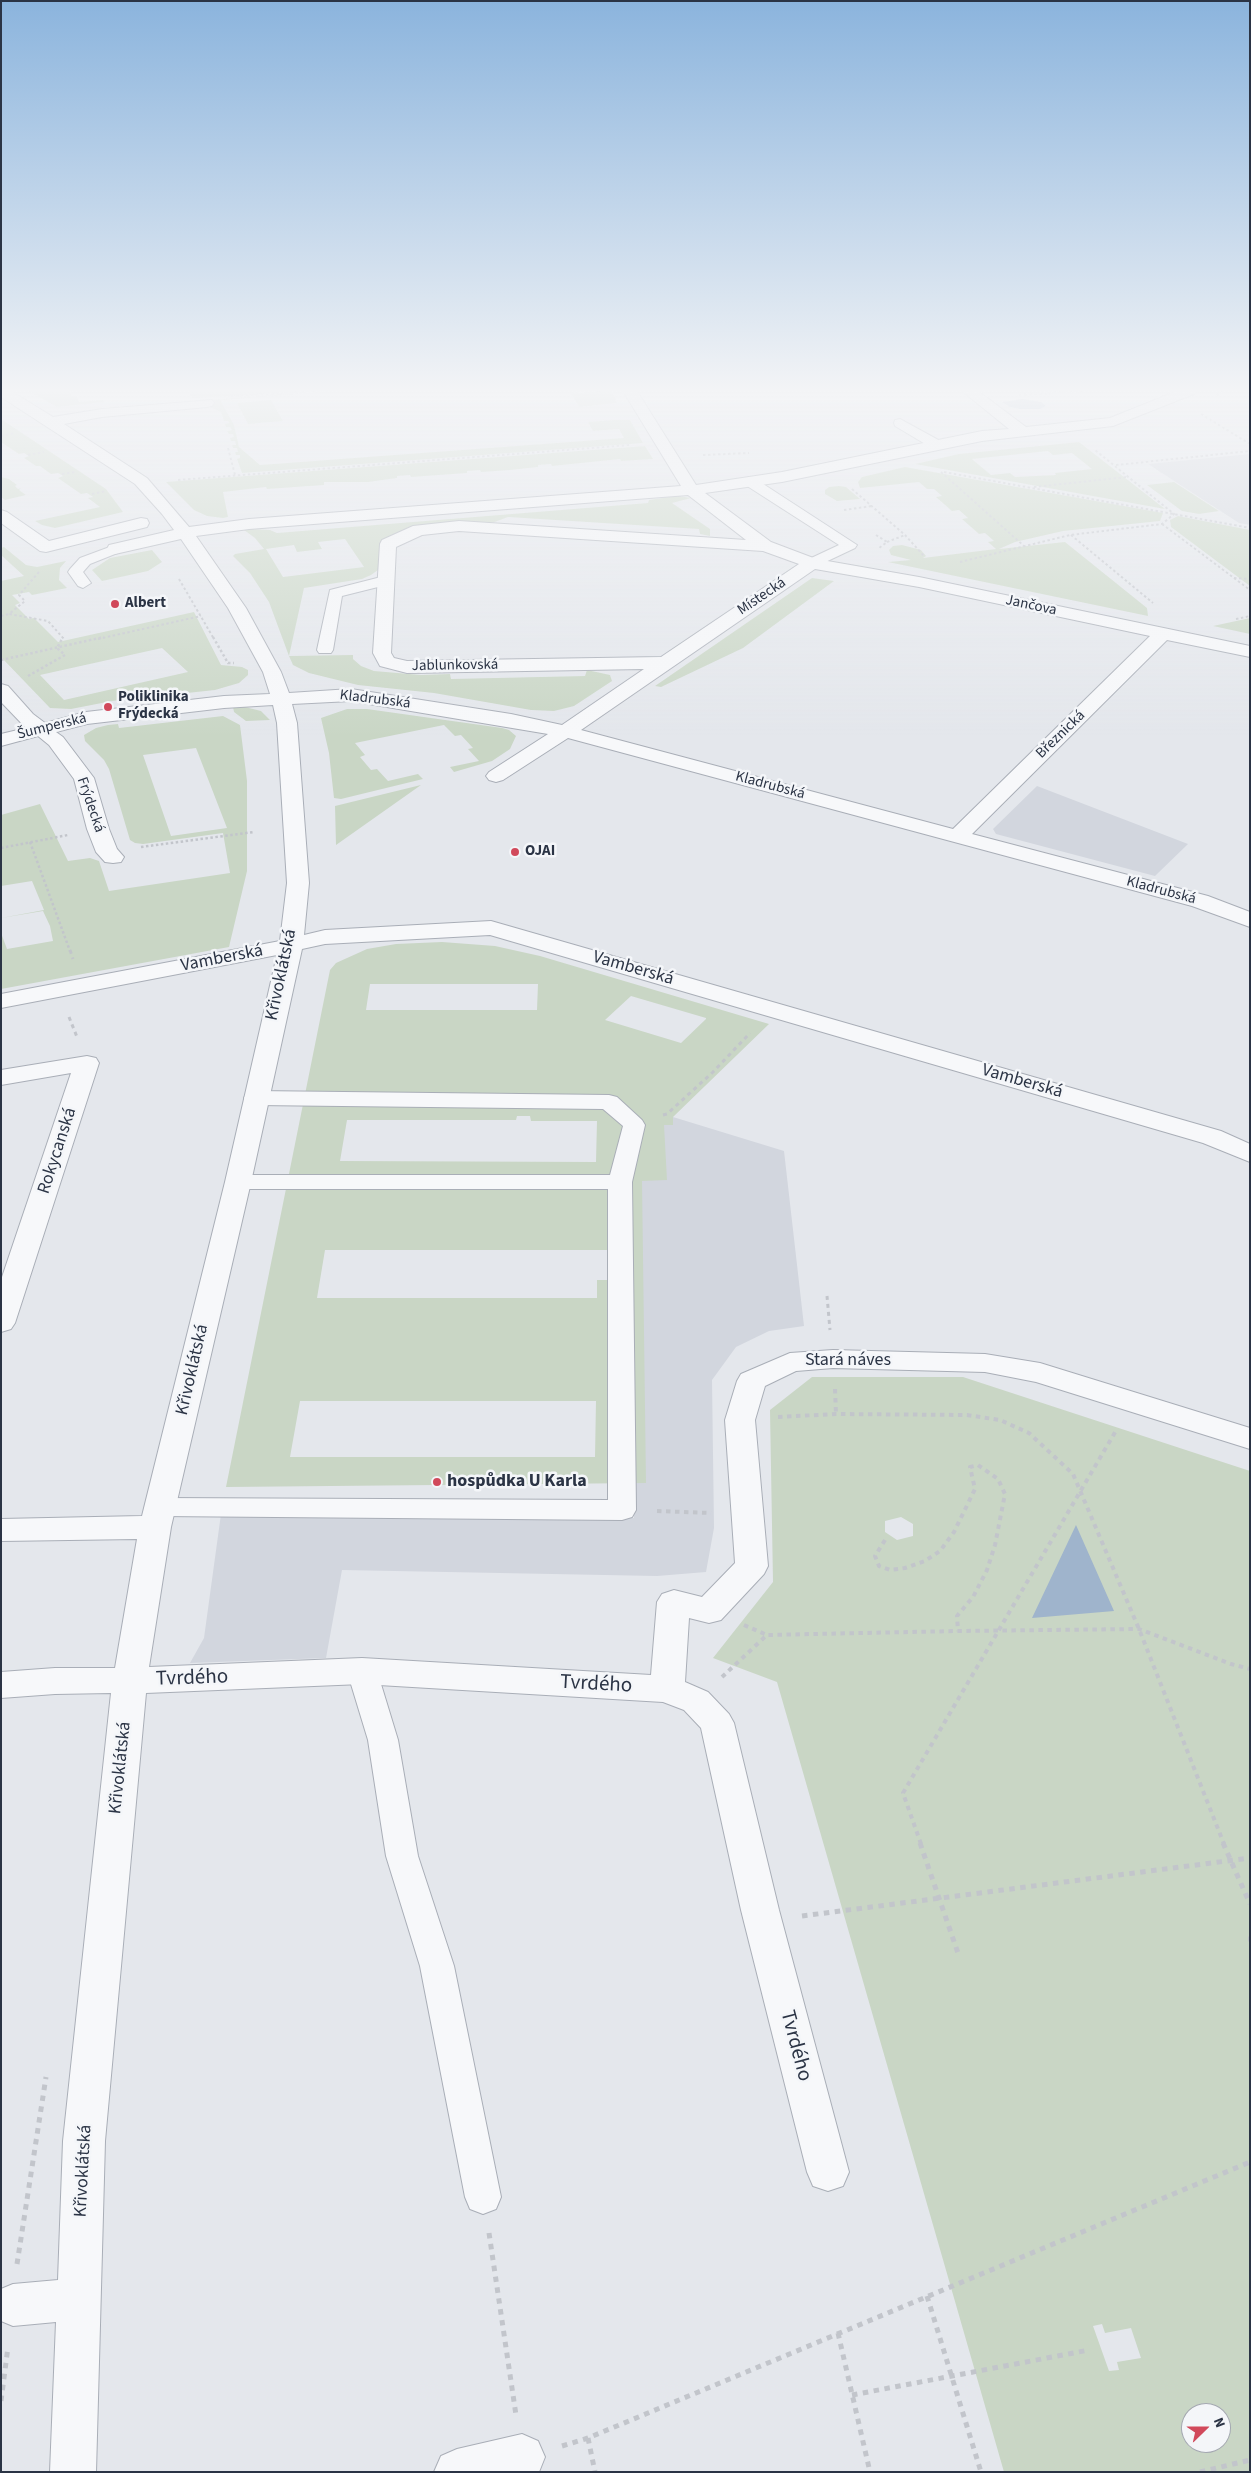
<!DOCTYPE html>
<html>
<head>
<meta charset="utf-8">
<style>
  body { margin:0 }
  #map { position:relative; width:1251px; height:2473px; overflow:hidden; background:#e4e7ec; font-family:"Source Sans 3",sans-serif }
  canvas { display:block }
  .frame { position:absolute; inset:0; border:2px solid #2b3445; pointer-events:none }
  .north { position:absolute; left:1181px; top:2403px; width:50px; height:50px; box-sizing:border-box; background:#f4f6f9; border:1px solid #a4a8b1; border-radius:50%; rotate:68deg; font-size:14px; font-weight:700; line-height:20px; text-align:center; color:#2b3445 }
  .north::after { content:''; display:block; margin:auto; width:18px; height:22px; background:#d1495b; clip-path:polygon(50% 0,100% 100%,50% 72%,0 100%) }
</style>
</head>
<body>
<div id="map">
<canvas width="1251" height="2473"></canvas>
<div class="frame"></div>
<div class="north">N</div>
</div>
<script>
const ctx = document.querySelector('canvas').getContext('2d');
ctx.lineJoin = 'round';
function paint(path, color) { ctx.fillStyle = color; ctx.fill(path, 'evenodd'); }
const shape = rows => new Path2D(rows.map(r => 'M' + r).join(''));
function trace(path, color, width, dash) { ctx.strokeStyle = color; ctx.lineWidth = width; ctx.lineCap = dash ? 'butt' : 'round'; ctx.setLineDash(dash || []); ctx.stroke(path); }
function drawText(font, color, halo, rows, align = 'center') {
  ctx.font = font + ' "Source Sans 3",sans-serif'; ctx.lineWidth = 5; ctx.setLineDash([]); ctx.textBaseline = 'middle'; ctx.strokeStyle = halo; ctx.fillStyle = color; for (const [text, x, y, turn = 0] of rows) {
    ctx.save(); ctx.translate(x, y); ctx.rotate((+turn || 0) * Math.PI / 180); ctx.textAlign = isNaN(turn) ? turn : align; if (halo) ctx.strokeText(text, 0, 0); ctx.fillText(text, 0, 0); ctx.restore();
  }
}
const built = shape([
  [1250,454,1250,525,1239,523,1148,464],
  [1037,786,1188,844,1155,876,996,834,993,829],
  [673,1117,784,1151,804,1326,769,1331,736,1347,712,1380,714,1528,706,1572,657,1576,342,1570,326,1658,190,1663,204,1638,221,1514,634,1518,631,1181,642,1129]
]);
const green = shape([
  [29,391,70,391,72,396,77,396,79,402,103,400,104,402,57,407],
  [189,391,302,391,199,398,192,398],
  [332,391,220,400,234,425,239,447,260,465,624,438,619,429,593,431,588,422,613,420,630,420,643,443,242,473,237,459,240,458,240,455,236,455,235,452,238,452,237,448,233,448,232,445,236,445,235,441,231,441,230,438,234,437,233,434,229,434,227,431,232,430,230,427,226,427,225,424,229,423,228,421,224,421,221,412,196,401],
  [612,391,617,403,579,407,571,393],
  [271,400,283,421,248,424,237,403],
  [1,419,106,489,123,512,55,528,42,525,35,521,100,507,88,498,93,497,87,493,81,494,58,478,63,476,58,473,51,474,40,466,36,466,24,458,29,456,24,453,19,454,1,442],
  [1079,442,1165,509,915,464,959,454],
  [1048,451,1053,455,1072,453,1092,469,1055,473,1056,475,1015,477,1010,473,991,475,972,459],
  [645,446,653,459,621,461,620,459,552,466,551,464,538,465,538,467,510,470,481,472,480,470,467,471,467,473,411,477,410,475,397,476,397,478,368,482,324,482,324,485,267,489,266,487,223,492,228,517,223,518,207,516,194,510,166,482],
  [905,467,1163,513,1160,521,1063,531,1015,542,999,549,1065,542,1147,608,1148,616,888,562,911,560,891,555,889,550,893,546,902,545,921,550,926,556,923,558,996,549,988,542,994,541,985,533,979,534,970,526,962,519,968,518,959,510,952,511,936,497,942,496,934,489,927,489,919,482,860,488,858,482,862,477],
  [1,477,9,479,17,485,15,486,18,489,21,488,19,490,26,495,5,500,1,497],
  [1174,482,1219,511,1199,514,1182,511,1147,485],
  [839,486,846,487,860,499,837,501,825,494,825,490,829,487],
  [666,494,691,498,672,503,710,529,710,536,700,534,699,529,508,517,492,523,470,522,383,545,378,570,371,575,362,579,304,588,289,656,353,655,353,659,361,666,374,671,421,675,450,674,451,679,585,676,587,670,610,675,612,681,574,706,554,711,531,710,434,693,358,685,309,673,293,665,289,656,269,602,250,573,233,556,235,554,264,549,255,538,244,530,251,529,270,530,277,533,648,503,649,500,669,497],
  [345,539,364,567,283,577,266,549,294,545,297,552,322,549,318,542],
  [1178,516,1250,530,1250,586,1171,527,1170,520],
  [4,547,26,565,37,567,66,561,60,568,59,580,67,588,32,595,29,592,12,595,20,603,15,605,29,619,34,618,58,642,194,612,221,665,242,667,248,670,248,675,239,683,215,690,112,701,71,709,50,708,1,657,1,581,24,576,1,555,1,548],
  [162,648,188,672,64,700,40,675],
  [152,550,162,562,148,571,102,581,92,570,110,558],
  [812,578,834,581,743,648,661,687,655,686],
  [1250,618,1250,634,1213,626],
  [241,706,261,711,270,720,246,721,234,712,233,707],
  [347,709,367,709,502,728,509,730,516,736,510,749,492,761,454,772,450,767,479,761,468,749,473,748,461,735,455,736,444,725,355,743,365,755,360,757,371,770,377,769,388,781,418,774,423,779,341,799,334,798,329,753,321,718],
  [223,716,240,725,247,781,247,871,229,947,1,989,1,933,7,949,53,941,50,926,43,911,1,918,44,910,32,881,1,886,1,815,40,804,68,861,90,858,99,861,109,891,230,873,223,833,143,844,135,843,130,840,109,769,104,760,85,741,84,735,96,728,108,725,118,724,119,728],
  [196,748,227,828,171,836,143,755],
  [421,785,336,845,335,806],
  [442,942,495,946,540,956,769,1024,673,1117,673,1125,664,1125,667,1180,642,1181,646,1483,226,1487,330,970,336,963,367,949,396,944],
  [370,984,538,984,537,1010,366,1010],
  [631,996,706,1018,706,1019,681,1043,605,1020],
  [517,1116,530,1116,531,1121,597,1121,596,1162,340,1161,347,1120,516,1120],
  [325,1250,609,1250,610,1280,597,1280,597,1298,317,1298],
  [300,1401,596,1401,595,1457,290,1457],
  [812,1377,963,1377,1250,1471,1250,2472,1004,2472,777,1682,713,1658,773,1582,770,1410],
  [901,1517,913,1524,913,1536,897,1540,885,1532,885,1521],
  [1102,2324,1105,2333,1131,2328,1141,2358,1117,2362,1119,2370,1109,2371,1093,2326],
  [1191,2413,1221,2413,1221,2443,1191,2443]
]);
const water = shape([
  [1023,399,1041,402,1046,406,1040,409,1020,409,1010,407,1002,402],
  [1076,1525,1114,1611,1032,1618]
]);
const pathFar4 = shape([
  [1019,395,1084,391],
  [1217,395,1225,391],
  [231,396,316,391],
  [1201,414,1250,444],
  [1,436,15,433],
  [228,448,235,475],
  [28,455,44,452],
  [703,455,749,453],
  [1116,465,1250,451],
  [941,472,1024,546],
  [944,472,1250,528],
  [62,474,75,472],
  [178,480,630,445],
  [1034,487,1127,477],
  [852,489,905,535,924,556],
  [92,494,106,491],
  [844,510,872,506],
  [1162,524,1250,590],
  [876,535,887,542,879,548],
  [1071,535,1153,603],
  [887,542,905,535],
  [960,562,1070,535,1162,524,1174,514,1095,450],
  [39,572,19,595,25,601,9,614,48,621,64,639],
  [1234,578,1250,579],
  [179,579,214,639],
  [1,616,9,614],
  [1236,619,1250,616],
  [98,639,201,616]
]);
const pathFar3 = shape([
  [213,637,228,663,234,663],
  [1,660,104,637],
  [28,676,65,655,57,648,63,637],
  [30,842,70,951],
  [141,847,254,832],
  [1,848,68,835]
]);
const pathFar2 = shape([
  [70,950,73,959],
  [69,1017,77,1037],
  [663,1115,667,1114,713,1072,750,1033],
  [827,1296,830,1330]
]);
const pathFar1 = shape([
  [835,1389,836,1414],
  [778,1417,836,1414,967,1415,1000,1420,1029,1433,1073,1474,1139,1629,1224,1844],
  [657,1511,711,1513],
  [885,1540,875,1556,879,1566,890,1570,905,1568,925,1561,940,1551,954,1532,975,1489,970,1467,978,1465,998,1479,1005,1494,995,1545,987,1570,973,1597,957,1616,958,1631],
  [744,1625,767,1635],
  [722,1677,767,1635,958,1631,1139,1629,1231,1664,1250,1669],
  [921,1844,903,1793,1117,1429]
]);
const path = shape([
  [920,1843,959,1956],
  [1223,1843,1250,1904],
  [802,1916,1250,1858],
  [1248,1939,1250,1939],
  [489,2233,516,2415],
  [17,2264,46,2077],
  [927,2296,981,2472],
  [838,2333,870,2472],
  [852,2395,1089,2350],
  [1,2401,8,2347],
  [588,2438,595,2472],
  [562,2446,588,2438,1250,2162],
  [1200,2472,1250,2460]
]);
const service = shape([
  [900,419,942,442,944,445,942,448,932,448,895,426,894,423,895,420,900,419],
  [749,477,754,478,857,545,855,548,817,566,807,566,805,563,807,560,839,545,744,484,742,481,749,477],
  [115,545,122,549,120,552,90,564,83,572,91,583,83,588,78,586,68,572,70,569,80,558,115,545],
  [385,576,393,581,390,584,342,596,333,650,331,653,319,653,317,650,330,590,385,576],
  [255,1091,609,1095,617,1097,642,1120,645,1125,632,1182,636,1510,632,1517,622,1520,160,1516,150,1514,146,1507,150,1500,160,1498,608,1500,608,1189,238,1189,230,1187,226,1182,230,1177,238,1175,610,1175,623,1126,603,1109,255,1105,247,1103,244,1098,247,1093,255,1091],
  [362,1660,372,1663,377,1671,398,1740,418,1856,454,1966,501,2197,496,2209,483,2214,470,2209,465,2197,420,1966,386,1856,368,1740,347,1671,352,1663,362,1660]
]);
const minor = shape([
  [1,391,11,391,53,417,102,409,212,400,214,403,212,406,207,407,102,417,64,424,147,478,189,527,249,519,681,486,623,391,637,391,696,485,782,472,982,431,1009,429,962,391,978,391,1026,427,1110,418,1177,391,1196,391,1194,394,1113,426,982,441,782,482,705,493,771,542,816,559,919,577,1250,646,1250,657,1167,640,972,834,1208,896,1250,912,1250,927,1192,906,568,738,503,780,496,782,489,780,486,776,489,772,548,734,351,701,292,704,297,723,309,883,304,935,325,930,491,921,1221,1131,1250,1144,1250,1162,1203,1143,490,935,325,944,302,949,251,1182,171,1527,149,1667,362,1658,651,1675,657,1602,662,1594,674,1590,702,1597,735,1563,725,1420,737,1381,741,1374,790,1353,833,1350,985,1354,1040,1363,1250,1428,1250,1449,1036,1382,985,1372,833,1368,796,1371,765,1386,755,1420,768,1566,764,1574,721,1620,709,1623,689,1618,685,1682,708,1692,729,1714,734,1723,779,1910,849,2172,843,2186,828,2191,813,2186,807,2172,741,1910,701,1728,684,1710,663,1702,362,1684,146,1693,105,2141,96,2472,50,2472,56,2322,13,2326,1,2321,1,2289,13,2284,58,2280,63,2141,111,1693,55,1694,1,1698,1,1672,55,1668,115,1668,137,1539,1,1541,1,1519,142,1516,225,1182,277,955,1,1008,1,994,280,941,287,883,277,723,273,705,224,708,87,724,56,732,63,737,94,778,109,829,117,849,124,857,121,862,113,863,105,862,96,852,87,829,74,779,49,745,38,736,1,746,1,734,26,728,1,702,1,684,8,686,33,714,45,723,86,712,224,696,270,694,263,672,228,608,181,539,115,554,109,553,107,549,109,545,174,530,162,514,135,484,1,397,1,391],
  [688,495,746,540,459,521,413,526,382,540,380,544,373,653,380,666,407,673,644,669,562,725,511,714,351,689,289,693,281,672,246,608,196,536,249,529,688,495],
  [459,531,763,551,799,564,661,657,407,661,394,658,391,653,396,547,422,535,459,531],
  [815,569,919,587,1150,636,953,829,581,730,815,569],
  [1,510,7,512,49,541,141,518,147,519,149,523,147,527,46,552,40,551,1,523,1,510],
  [87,1056,96,1058,99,1063,15,1323,11,1329,1,1332,1,1280,71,1073,1,1085,1,1070,87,1056],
  [522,2434,538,2441,545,2457,539,2472,434,2472,441,2456,457,2449,522,2434]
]);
const markers = [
  [115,604,5,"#d1495b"],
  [108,707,5,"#d1495b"],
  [515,852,5,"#d1495b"],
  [437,1482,5,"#d1495b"]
];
const farStreetnames = [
  ["Místecká",762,597,-34],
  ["Jančova",1031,606,12],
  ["Jablunkovská",455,666,-1],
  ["Kladrubská",375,700,7],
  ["Šumperská",52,727,-14],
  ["Březnická",1061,735,-44],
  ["Kladrubská",770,786,15],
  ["Frýdecká",90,805,71],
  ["Kladrubská",1161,891,15]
];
const farPoinames = [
  ["Albert",125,604],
  ["Poliklinika",118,698],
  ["Frýdecká",118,715],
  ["OJAI",525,852]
];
const streetNames = [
  ["Vamberská",222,959,-11],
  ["Vamberská",633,969,16],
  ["Křivoklátská",282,975,-78],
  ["Vamberská",1022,1082,16],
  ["Rokycanská",58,1151,-72],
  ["Stará náves",848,1361],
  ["Křivoklátská",193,1370,-77],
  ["Křivoklátská",121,1768,-84],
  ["Křivoklátská",84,2171,-87]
];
const poiNames = [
  ["hospůdka U Karla",447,1482]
];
const nearStreetnames = [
  ["Tvrdého",192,1679,-2],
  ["Tvrdého",596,1685,3],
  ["Tvrdého",795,2046,75]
];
paint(built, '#d2d6de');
paint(green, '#c9d6c5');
paint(water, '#9fb4cc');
trace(service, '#a9aeb7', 2);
trace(minor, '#a9aeb7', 2);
trace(pathFar4, '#c2c5cb', 2, [2.5, 2.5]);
trace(pathFar3, '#c2c5cb', 2.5, [2.5, 2.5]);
trace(pathFar2, '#c2c5cb', 3, [4, 4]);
trace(pathFar1, '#c2c5cb', 4, [4.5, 4.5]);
trace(path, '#c2c5cb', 5, [5.5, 5.5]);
paint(service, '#f7f8fa');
paint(minor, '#f7f8fa');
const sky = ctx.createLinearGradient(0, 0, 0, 737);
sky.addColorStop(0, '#8bb4dd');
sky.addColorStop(0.53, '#f3f4f6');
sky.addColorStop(1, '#f3f4f600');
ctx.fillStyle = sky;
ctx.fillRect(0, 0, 1251, 737);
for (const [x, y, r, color] of markers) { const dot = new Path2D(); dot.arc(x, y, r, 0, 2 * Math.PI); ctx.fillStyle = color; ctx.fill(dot); trace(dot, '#f4f6f9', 2); }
drawText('15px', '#2b3445', '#f4f6f9', farStreetnames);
drawText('bold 15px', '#2b3445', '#f4f6f9', farPoinames, 'left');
drawText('18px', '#2b3445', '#f4f6f9', streetNames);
drawText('bold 18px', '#2b3445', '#f4f6f9', poiNames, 'left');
drawText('21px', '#2b3445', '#f4f6f9', nearStreetnames);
</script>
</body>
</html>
